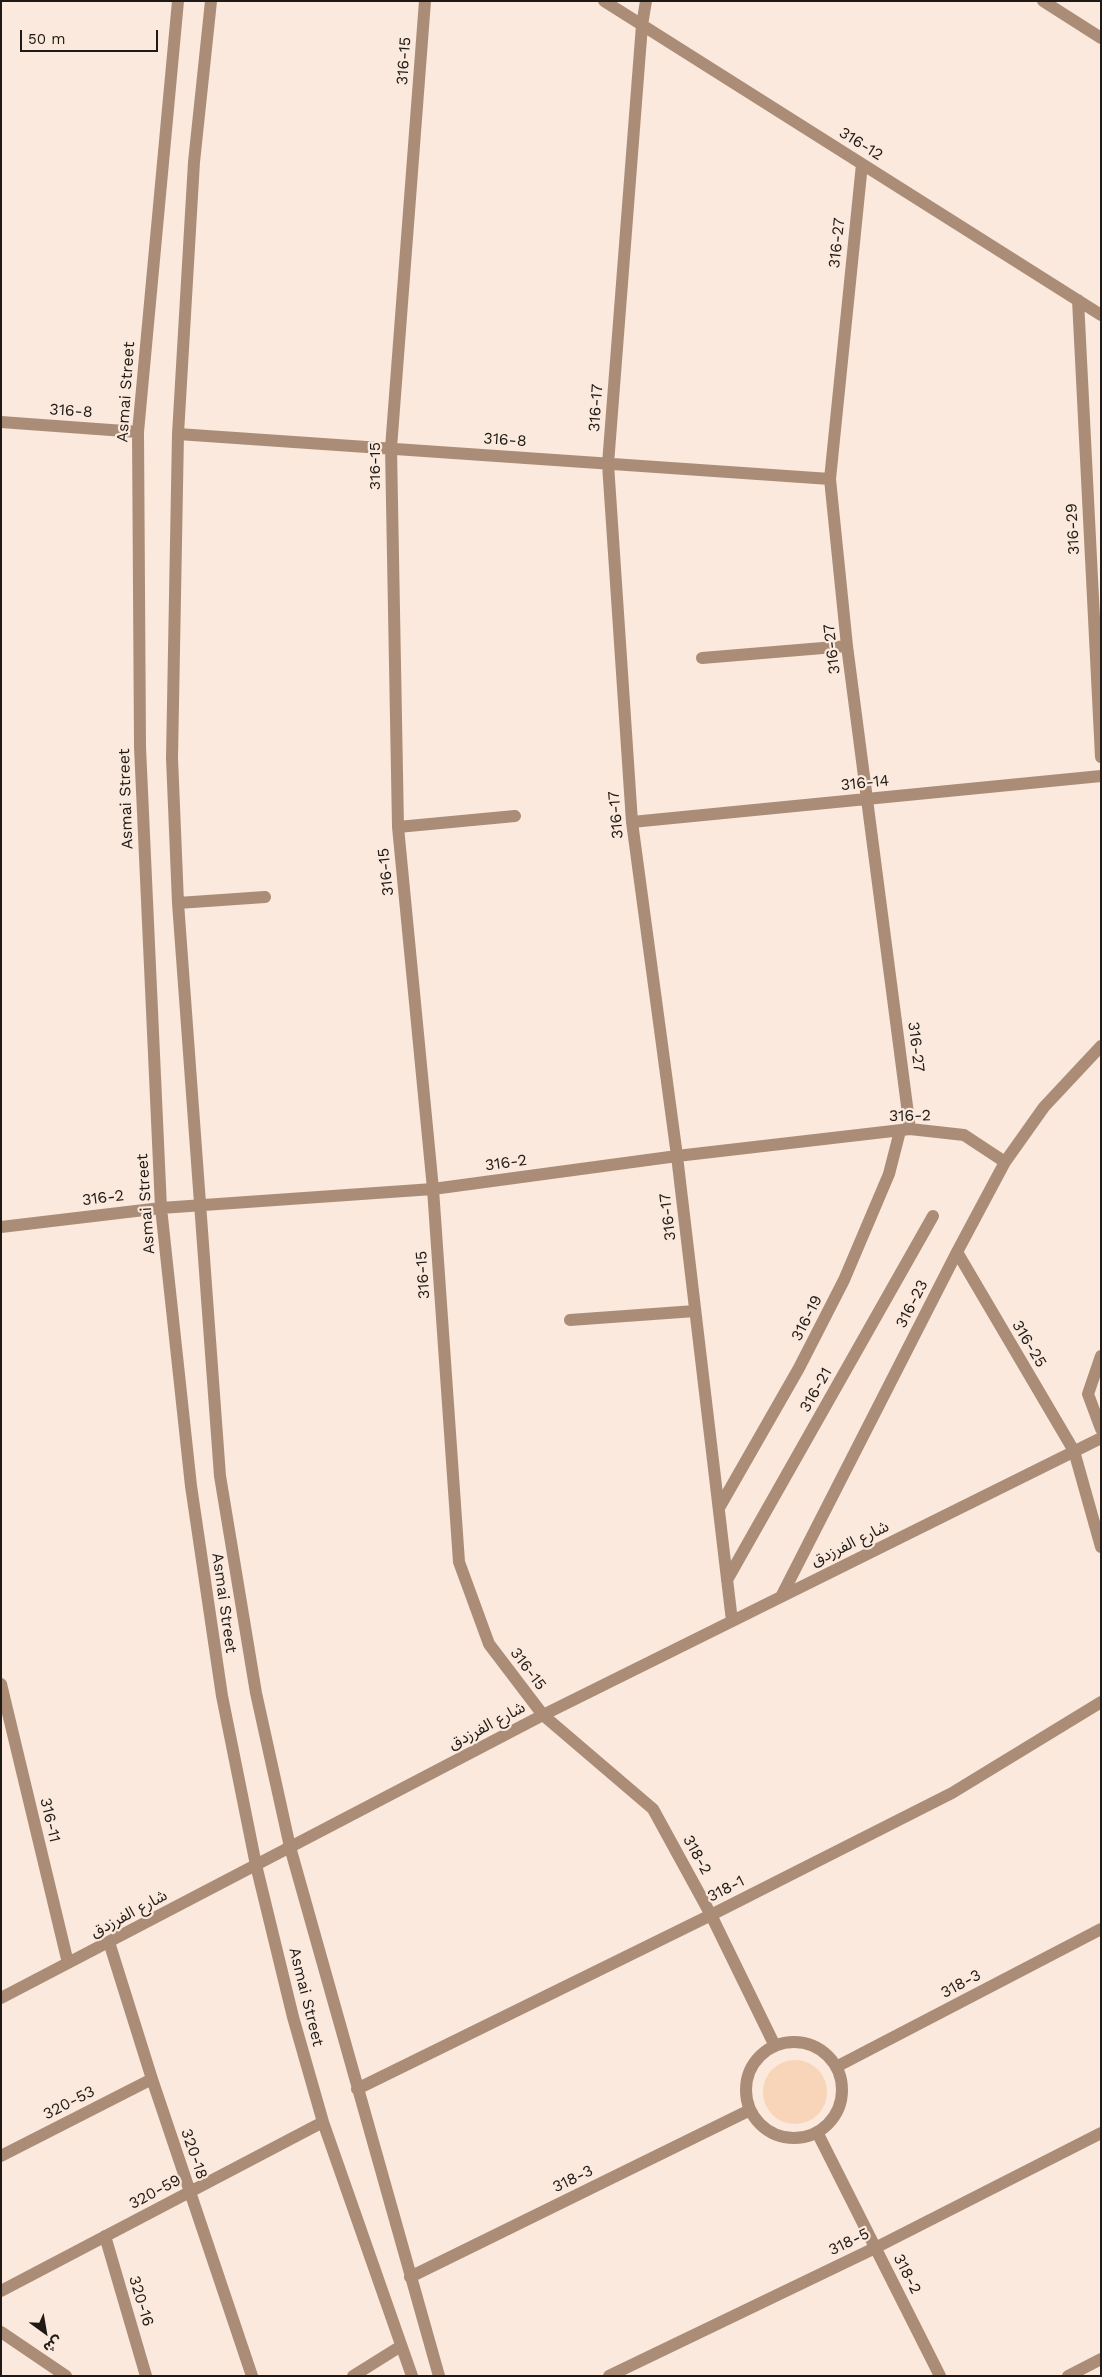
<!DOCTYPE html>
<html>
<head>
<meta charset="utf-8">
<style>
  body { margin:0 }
  #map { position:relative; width:1102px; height:2377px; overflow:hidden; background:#fae9dc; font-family:"Work Sans","Noto Sans Arabic",sans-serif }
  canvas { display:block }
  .frame { position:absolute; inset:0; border:2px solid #201a16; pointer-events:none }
  .north { position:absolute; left:20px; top:2307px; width:50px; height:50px; -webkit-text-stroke:4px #fae9dc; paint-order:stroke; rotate:148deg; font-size:14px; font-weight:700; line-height:20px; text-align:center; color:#201a16 }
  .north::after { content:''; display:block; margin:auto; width:18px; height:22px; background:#201a16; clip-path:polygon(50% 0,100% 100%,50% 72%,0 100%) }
  .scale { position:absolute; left:20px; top:30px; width:138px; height:22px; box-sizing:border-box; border:2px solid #201a16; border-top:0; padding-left:6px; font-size:15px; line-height:18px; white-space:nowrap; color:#201a16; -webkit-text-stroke:4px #fae9dc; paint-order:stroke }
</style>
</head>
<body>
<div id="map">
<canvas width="1102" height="2377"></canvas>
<div class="frame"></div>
<div class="north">ش</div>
<div class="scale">50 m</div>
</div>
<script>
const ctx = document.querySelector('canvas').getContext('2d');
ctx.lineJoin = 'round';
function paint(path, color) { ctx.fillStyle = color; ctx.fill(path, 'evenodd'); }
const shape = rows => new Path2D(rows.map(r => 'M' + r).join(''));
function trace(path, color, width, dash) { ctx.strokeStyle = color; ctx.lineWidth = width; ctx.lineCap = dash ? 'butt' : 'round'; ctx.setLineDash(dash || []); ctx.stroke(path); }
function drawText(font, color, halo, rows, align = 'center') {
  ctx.font = font + ' "Work Sans","Noto Sans Arabic",sans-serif'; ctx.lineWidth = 4.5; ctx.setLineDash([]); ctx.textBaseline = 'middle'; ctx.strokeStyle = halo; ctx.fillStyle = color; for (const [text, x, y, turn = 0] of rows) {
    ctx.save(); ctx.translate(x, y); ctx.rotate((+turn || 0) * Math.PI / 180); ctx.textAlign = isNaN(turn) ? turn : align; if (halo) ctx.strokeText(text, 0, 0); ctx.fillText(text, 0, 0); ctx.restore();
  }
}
const green = shape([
  '763 2092a32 32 0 1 1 64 0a32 32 0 1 1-64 0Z'
]);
const minor = shape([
  [178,1,138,432,140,747,161,1208,191,1486,222,1696,256,1865,293,2017,323,2122,412,2376],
  [211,1,194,162,178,434,172,758,178,903,220,1476,256,1693,290,1847,439,2376],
  [425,1,391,448,398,827,433,1189,459,1562,489,1644,543,1715,653,1809,711,1915,775,2046],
  [604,1,1101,315],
  [646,1,642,25,608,464,632,822,677,1156,732,1621],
  [1043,1,1101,38],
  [862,164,830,479,847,646,910,1129],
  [1078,300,1101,757],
  [1,422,138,432],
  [178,434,830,479],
  [702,658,847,646],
  [632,822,1101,776],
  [398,827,515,816],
  [178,903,265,897],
  [1,1227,161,1208,433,1189,677,1156,910,1129,964,1135,1005,1162],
  [957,1252,1074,1451,1101,1547],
  [570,1320,695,1311],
  [1101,1356,1088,1394,1101,1429],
  [719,1508,799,1368,844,1280,889,1174,900,1131],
  [727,1580,933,1216],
  [782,1595,957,1252,1005,1162,1044,1107,1101,1046],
  [1,1684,68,1963],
  [109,1942,152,2079,252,2376],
  [1,1998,543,1715,1101,1438],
  '746 2090a48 48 0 1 1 96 0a48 48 0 1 1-96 0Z',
  [836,2067,1101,1929],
  [357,2089,711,1915,952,1793,1101,1702],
  [817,2132,940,2376],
  [1,2156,152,2079],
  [105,2236,146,2376],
  [410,2277,750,2110],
  [1,2291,323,2122],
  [1,2332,66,2376],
  [353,2376,401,2346],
  [609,2376,875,2248,1101,2133],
  [1068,2376,1101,2359]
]);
const streetNames = [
  ["316-15",404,61,-86],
  ["316-12",861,144,32],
  ["316-27",837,243,-84],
  ["Asmai Street",126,392,-86],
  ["316-17",596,408,-86],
  ["316-8",71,411,4],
  ["316-8",505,440,4],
  ["316-15",375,466,-90],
  ["316-29",1073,529,-93],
  ["316-27",832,649,-97],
  ["316-14",865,783,-6],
  ["Asmai Street",126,799,-92],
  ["316-17",616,815,-95],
  ["316-15",386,872,-96],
  ["316-27",916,1047,83],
  ["316-2",910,1116,-1],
  ["316-2",506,1163,-8],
  ["316-2",103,1198,-7],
  ["Asmai Street",146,1204,-94],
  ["316-17",668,1217,-97],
  ["316-15",423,1275,-94],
  ["316-23",912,1304,-63],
  ["316-19",807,1318,-63],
  ["316-25",1029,1344,59],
  ["316-21",816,1390,-60],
  ["شارع الفرزدق",850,1544,-26],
  ["Asmai Street",224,1603,82],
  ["316-15",528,1669,53],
  ["شارع الفرزدق",487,1726,-28],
  ["316-11",50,1820,77],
  ["318-2",697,1855,61],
  ["318-1",726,1889,-27],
  ["شارع الفرزدق",129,1914,-28],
  ["318-3",961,1984,-28],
  ["Asmai Street",306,1997,76],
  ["320-53",69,2103,-27],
  ["320-18",194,2154,71],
  ["318-3",573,2179,-26],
  ["320-59",155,2192,-28],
  ["318-5",849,2242,-26],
  ["318-2",907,2274,63],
  ["320-16",141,2301,73]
];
paint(green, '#f8d4b9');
trace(minor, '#ab8d77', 12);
drawText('16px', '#201a16', '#fae9dc', streetNames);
</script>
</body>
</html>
